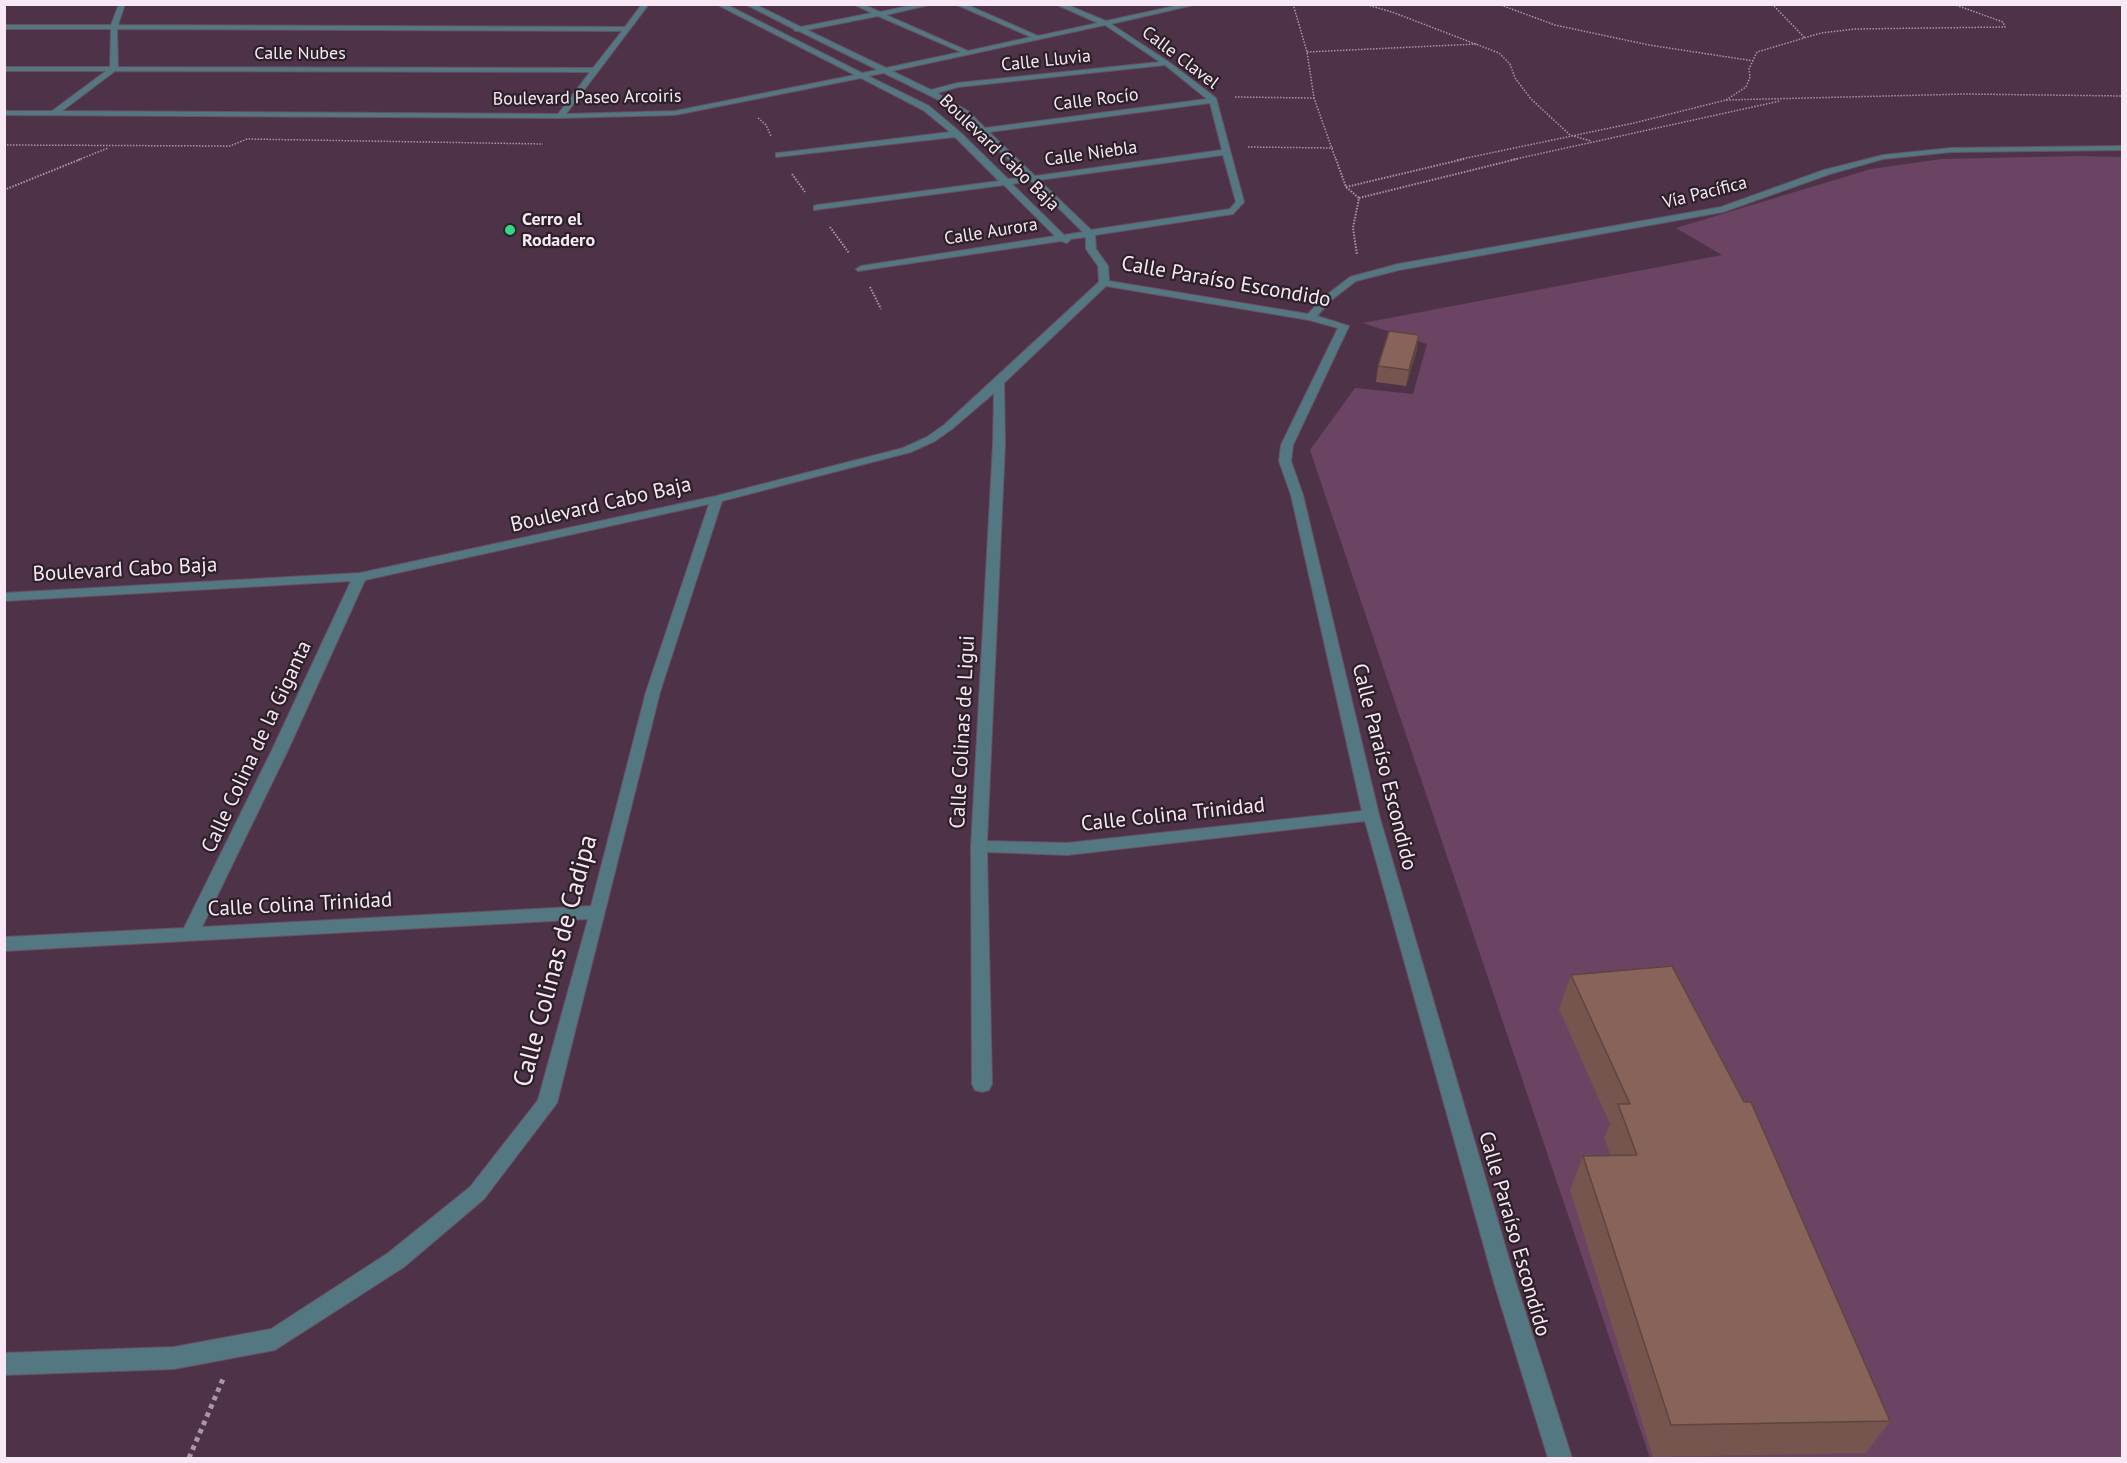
<!DOCTYPE html>
<html>
<head>
<meta charset="utf-8">
<style>
  body { margin:0 }
  #map { position:relative; width:2127px; height:1463px; overflow:hidden; background:#4e3348; font-family:"PT Sans",sans-serif }
  canvas { display:block }
  .frame { position:absolute; inset:0; border:6px solid #f8e7f4; pointer-events:none }
</style>
</head>
<body>
<div id="map">
<canvas width="2127" height="1463"></canvas>
<div class="frame"></div>
</div>
<script>
const ctx = document.querySelector('canvas').getContext('2d');
ctx.lineJoin = 'round';
function paint(path, color) { ctx.fillStyle = color; ctx.fill(path, 'evenodd'); }
const shape = rows => new Path2D(rows.map(r => 'M' + r).join(''));
function trace(path, color, width, dash) { ctx.strokeStyle = color; ctx.lineWidth = width; ctx.lineCap = dash ? 'butt' : 'round'; ctx.setLineDash(dash || []); ctx.stroke(path); }
function drawText(font, color, halo, rows, align = 'center') {
  ctx.font = font + ' "PT Sans",sans-serif'; ctx.lineWidth = 4.5; ctx.setLineDash([]); ctx.textBaseline = 'middle'; ctx.strokeStyle = halo; ctx.fillStyle = color; for (const [text, x, y, turn = 0] of rows) {
    ctx.save(); ctx.translate(x, y); ctx.rotate((+turn || 0) * Math.PI / 180); ctx.textAlign = isNaN(turn) ? turn : align; if (halo) ctx.strokeText(text, 0, 0); ctx.fillText(text, 0, 0); ctx.restore();
  }
}
const green = shape([
  [2080,156,2122,157,2122,1458,1650,1458,1310,450,1355,388,1413,394,1427,344,1363,323,1722,255,1676,228,1871,169,1942,159]
]);
const pathFar2 = shape([
  [1293,4,1307,52,1314,98,1336,160],
  [1364,4,1392,12,1499,53,1510,64,1515,78,1531,99,1570,135,1591,141],
  [1498,4,1555,25,1649,45,1754,61],
  [1772,4,1805,38],
  [1307,52,1477,44],
  [1235,97,1314,98],
  [1726,100,1746,87,1750,77,1749,69,1757,52,1821,33,1855,29,2005,27,2003,22,1953,4],
  [758,118,766,125,771,136],
  [4,145,230,146,247,139,543,144],
  [1248,147,1333,148],
  [78,160,108,148],
  [1457,160,1634,123,1726,100,1966,94,2122,96],
  [1511,160,1780,101]
]);
const pathFar1 = shape([
  [1336,159,1346,187,1359,198,1353,228,1357,255],
  [792,174,805,192],
  [1346,187,1464,159],
  [4,190,81,159],
  [1359,198,1517,159],
  [830,227,849,253],
  [870,287,881,309]
]);
const path = shape([
  [189,1458,223,1379]
]);
const minor = shape([
  [119,4,125,4,118,25,625,27,642,4,649,4,566,114,675,111,855,75,716,4,725,4,862,73,878,70,799,31,795,31,794,29,745,4,754,4,801,27,872,13,853,4,862,4,880,12,918,4,933,4,886,15,968,51,1031,37,955,4,965,4,1038,36,1098,23,1055,4,1065,4,1106,21,1184,4,1198,4,1111,24,1169,62,1216,98,1244,202,1233,214,1095,235,1096,249,1108,266,1109,281,1308,314,1324,297,1350,277,1398,264,1721,207,1824,170,1883,155,1951,148,2122,146,2122,150,1951,152,1883,159,1830,174,1723,212,1399,270,1356,281,1330,301,1317,316,1349,326,1293,445,1291,461,1303,495,1379,815,1517,1286,1572,1458,1548,1458,1495,1286,1365,821,1067,855,987,852,992,1084,989,1090,982,1092,975,1090,972,1084,971,846,993,444,994,393,952,429,935,441,911,452,722,501,660,692,557,1103,484,1199,404,1267,275,1350,174,1369,4,1375,4,1353,174,1347,271,1329,388,1253,470,1187,538,1100,588,919,4,951,4,937,184,928,272,750,351,581,4,601,4,593,360,573,716,496,903,448,927,437,944,425,1099,282,1098,266,1086,249,1086,237,1071,239,1067,243,1061,241,858,271,856,269,861,266,1055,236,1004,185,814,210,814,206,817,205,999,181,955,137,776,157,776,153,779,153,950,132,923,110,861,78,675,115,560,118,4,115,4,111,52,111,106,71,4,71,4,67,110,67,111,29,4,29,4,25,111,25,119,4],
  [878,16,961,52,886,68,807,30,878,16],
  [1105,25,1160,62,957,83,931,90,892,71,1105,25],
  [117,29,622,31,593,68,118,67,117,29],
  [1165,65,1207,99,985,128,968,111,937,93,958,87,1165,65],
  [115,71,590,72,558,114,62,111,115,71],
  [884,73,943,102,962,115,1026,177,1008,179,960,132,929,106,868,76,884,73],
  [1210,103,1222,150,1035,176,989,132,1210,103],
  [1223,155,1236,202,1230,209,1091,230,1039,180,1223,155],
  [1031,181,1083,232,1064,235,1012,184,1031,181],
  [1106,286,1309,320,1338,328,1281,445,1279,461,1291,495,1362,811,1067,843,987,841,1005,444,1004,383,1106,286],
  [709,504,646,692,591,906,202,927,288,750,365,580,709,504]
]);
const wall = shape([
  [1417,350,1406,386,1376,382,1378,366],
  [1571,975,1890,1421,1866,1453,1653,1457,1570,1190,1583,1156,1611,1156,1604,1138,1610,1124,1559,1009]
]);
const shadedWall = shape([
  [1419,335,1417,350,1406,386,1409,370]
]);
const building = shape([
  [1389,331,1419,335,1409,370,1378,366,1389,331],
  [1672,966,1744,1102,1751,1102,1890,1421,1671,1425,1583,1156,1637,1155,1618,1104,1630,1104,1571,975,1672,966]
]);
const markers = [
  [510,230,6,"#31d882"]
];
const farStreetnames = [
  ["Calle Nubes",300,54],
  ["Calle Clavel",1180,58,37],
  ["Calle Lluvia",1046,61,-6],
  ["Boulevard Paseo Arcoiris",587,98,-1],
  ["Calle Rocío",1096,100,-7],
  ["Boulevard Cabo Baja",999,153,44],
  ["Calle Niebla",1091,154,-8],
  ["Vía Pacífica",1705,193,-14],
  ["Calle Aurora",991,232,-9]
];
const farPoinames = [
  ["Cerro el",522,220],
  ["Rodadero",522,241]
];
const streetNames = [
  ["Calle Paraíso Escondido",1226,282,10],
  ["Boulevard Cabo Baja",601,505,-13],
  ["Boulevard Cabo Baja",125,570,-3],
  ["Calle Colinas de Ligui",963,732,-87],
  ["Calle Colina de la Giganta",257,747,-65],
  ["Calle Paraíso Escondido",1384,767,76],
  ["Calle Colina Trinidad",1173,815,-6],
  ["Calle Colina Trinidad",300,905,-3],
  ["Calle Paraíso Escondido",1514,1234,74]
];
const nearStreetnames = [
  ["Calle Colinas de Cadipa",556,961,-75]
];
paint(green, '#6c4463');
trace(minor, '#695064', 2);
trace(pathFar2, '#ab95a6', 1.5, [1.5, 1.5]);
trace(pathFar1, '#ab95a6', 2, [1.5, 1.5]);
trace(path, '#ab95a6', 5, [4.5, 4.5]);
paint(minor, '#537881');
paint(wall, '#75554d');
paint(shadedWall, '#5f453f');
paint(building, '#88635a');
trace(building, '#5f453f', 1.5);
for (const [x, y, r, color] of markers) { const dot = new Path2D(); dot.arc(x, y, r, 0, 2 * Math.PI); ctx.fillStyle = color; ctx.fill(dot); trace(dot, '#2c2029', 2); }
drawText('18px', '#f8e7f4', '#2c2029', farStreetnames);
drawText('bold 18px', '#f8e7f4', '#2c2029', farPoinames, 'left');
drawText('21px', '#f8e7f4', '#2c2029', streetNames);
drawText('26px', '#f8e7f4', '#2c2029', nearStreetnames);
</script>
</body>
</html>
